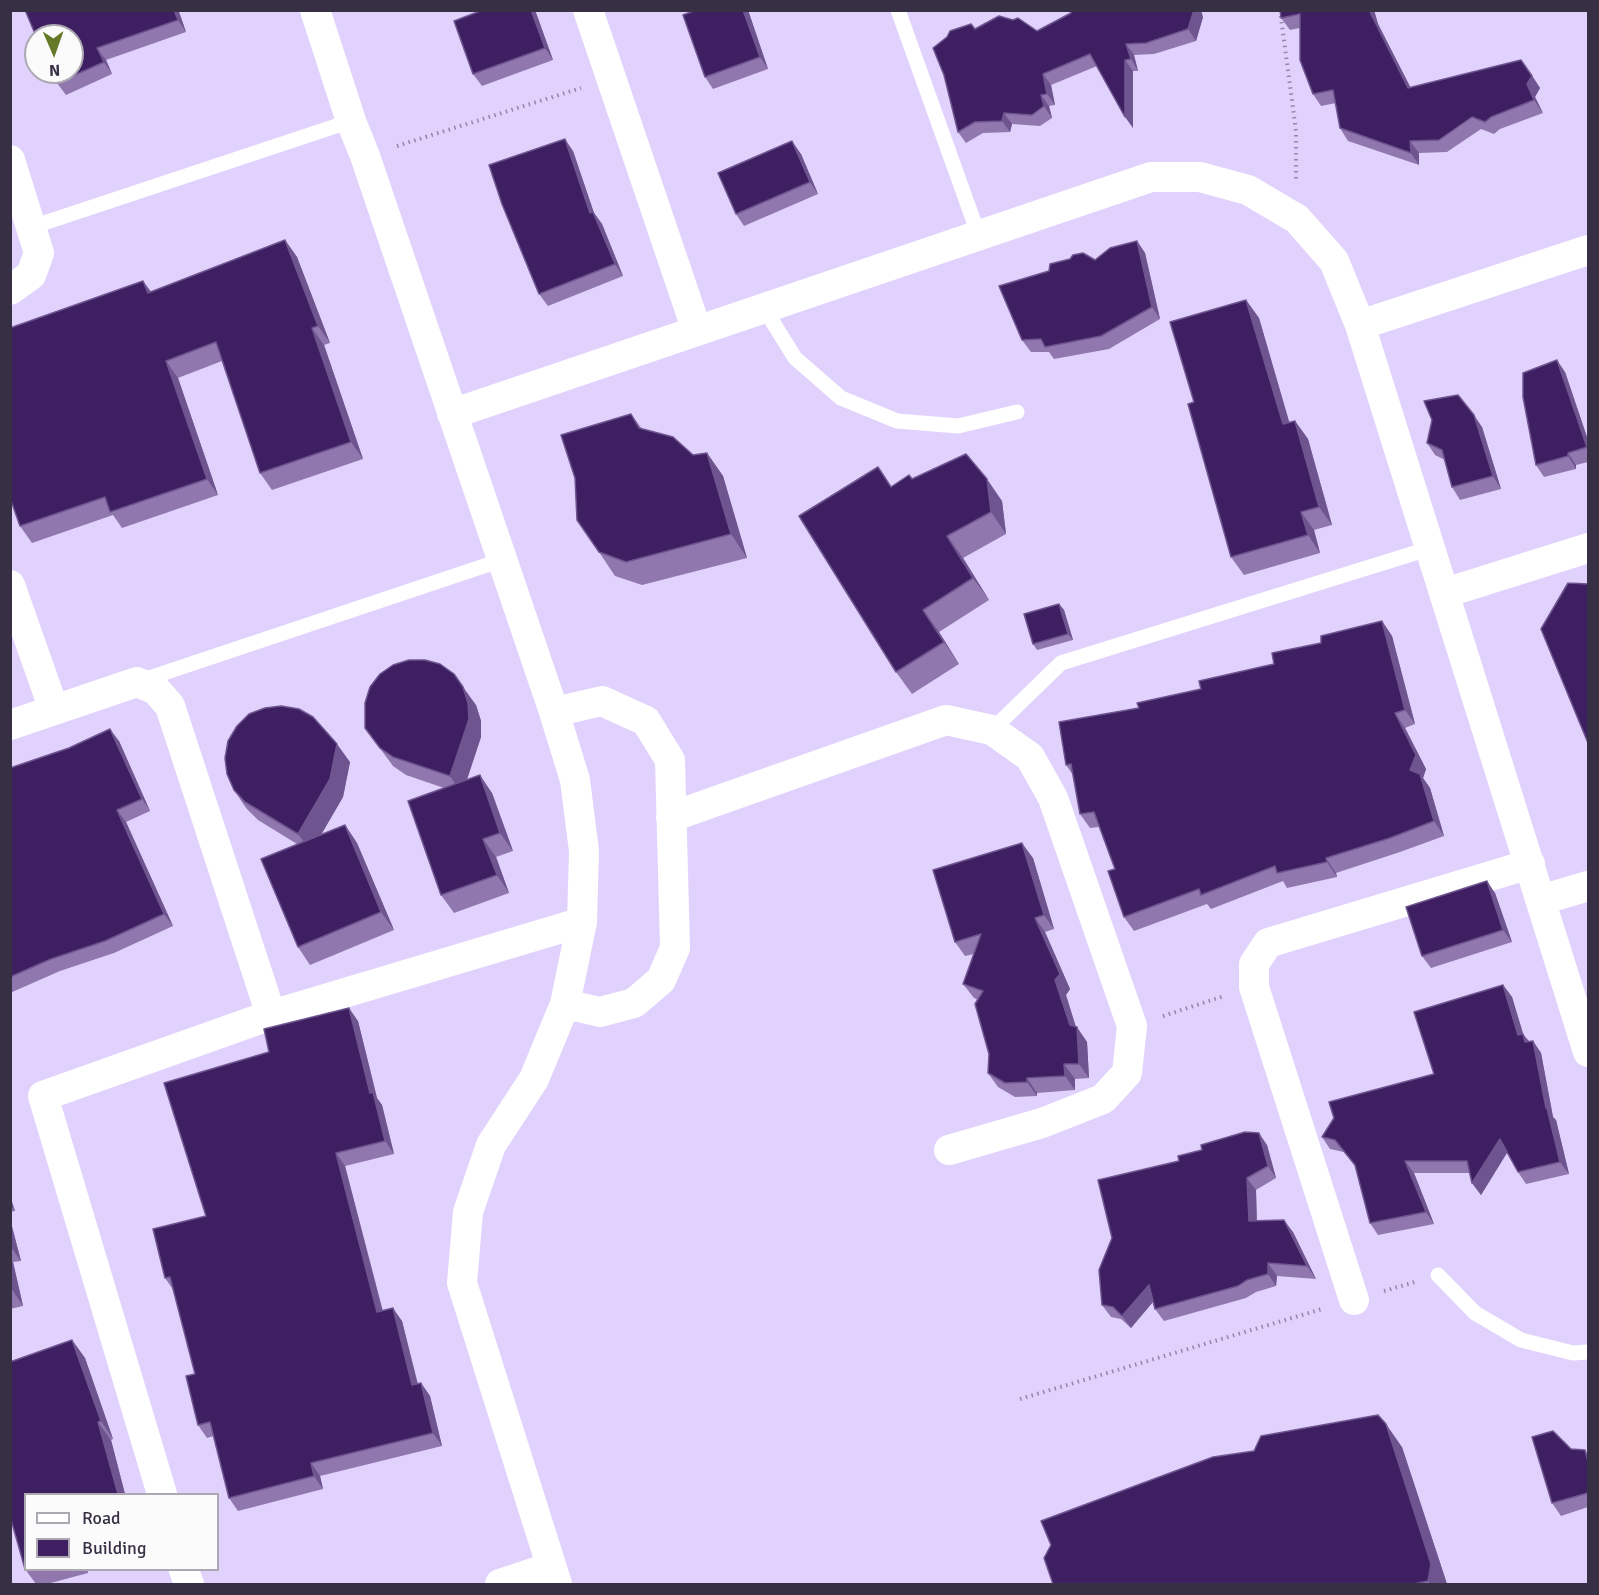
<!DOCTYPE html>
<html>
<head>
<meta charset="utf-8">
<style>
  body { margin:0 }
  #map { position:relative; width:1599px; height:1595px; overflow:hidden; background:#e1d2fd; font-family:Signika,sans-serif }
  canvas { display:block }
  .frame { position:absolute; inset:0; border:12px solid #372f44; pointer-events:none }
  .legend { position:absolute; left:24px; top:1493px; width:195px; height:78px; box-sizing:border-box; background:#fbfbfb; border:2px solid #ada9b2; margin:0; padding:8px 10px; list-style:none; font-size:18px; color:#372f44 }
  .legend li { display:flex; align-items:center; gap:12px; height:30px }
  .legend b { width:30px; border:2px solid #ada9b2 }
  .north { position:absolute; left:24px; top:24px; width:60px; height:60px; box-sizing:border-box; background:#fbfbfb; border:2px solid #ada9b2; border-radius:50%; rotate:178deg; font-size:16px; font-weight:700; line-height:24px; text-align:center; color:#372f44 }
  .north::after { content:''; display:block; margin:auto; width:21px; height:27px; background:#667929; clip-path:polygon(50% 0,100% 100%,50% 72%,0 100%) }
</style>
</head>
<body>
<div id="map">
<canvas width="1599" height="1595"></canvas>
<div class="frame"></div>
<ul class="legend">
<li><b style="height:8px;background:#fff"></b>Road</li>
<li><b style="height:16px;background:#3e1f61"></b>Building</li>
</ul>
<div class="north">N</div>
</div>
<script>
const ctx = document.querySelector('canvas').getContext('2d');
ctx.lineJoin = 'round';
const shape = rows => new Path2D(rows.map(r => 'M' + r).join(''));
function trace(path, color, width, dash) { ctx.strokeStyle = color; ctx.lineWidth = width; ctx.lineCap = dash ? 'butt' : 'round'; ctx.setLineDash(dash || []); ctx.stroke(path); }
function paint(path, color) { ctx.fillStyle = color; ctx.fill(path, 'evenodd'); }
const path = shape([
  [1280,10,1296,131,1296,180],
  [397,146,581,88],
  [1163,1016,1224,996],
  [1384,1291,1415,1282],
  [1020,1399,1322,1309]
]);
const service = shape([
  [898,10,979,236],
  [32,227,351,121],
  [764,308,795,358,841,398,897,421,958,426,1017,412],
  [140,681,502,560],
  [992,730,1061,663,1431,548],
  [1438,1275,1475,1313,1521,1340,1573,1353,1588,1352]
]);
const minor = shape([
  [315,10,351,121,365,156,554,712,575,780,584,851,582,922,565,1004,534,1079,491,1145,468,1212,462,1283,557,1584],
  [588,10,697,331],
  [10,160,39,253,31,275,10,290],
  [1360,325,1588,250],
  [452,414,1151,177,1200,177,1248,190,1297,219,1334,261,1360,325,1588,1052],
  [10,585,54,710],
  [1445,593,1588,548],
  [554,712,602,701,646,721,670,760,675,948,661,980,634,1003,600,1012,565,1004],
  [10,725,137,682,156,690,170,706,271,1015],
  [671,817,946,720,992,730,1030,757,1053,798,1132,1026,1127,1073,1103,1099,1042,1123,949,1150],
  [1541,900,1588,886],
  [1354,1300,1254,987,1254,964,1268,943,1530,864],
  [162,1494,43,1096,271,1015,582,922],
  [184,1570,189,1584],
  [500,1584,551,1567]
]);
const wall = shape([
  [25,10,183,10,179,12,186,32,106,60,112,74,66,95,57,83],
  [483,10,535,10,553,60,482,86,473,74],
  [696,10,748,10,768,69,713,89,705,77],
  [1280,10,1374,10,1378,24,1410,87,1530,72,1540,88,1535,97,1543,113,1500,129,1494,134,1481,129,1447,152,1419,153,1419,165,1348,141,1340,128,1336,103,1321,106,1313,94,1300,28,1290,30,1281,18],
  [1203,17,1196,41,1154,54,1134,55,1138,71,1133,71,1133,128,1097,66,1051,85,1055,105,1049,106,1052,118,1040,126,1012,124,1010,132,983,133,966,143,958,132,975,29,1037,31],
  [573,151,594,213,602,224,623,276,548,306,539,294],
  [801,154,818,194,744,226,736,214],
  [285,240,297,257,330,343,324,345,363,459,272,490,260,473,222,361,178,378,218,495,122,528,113,515,32,543,20,526,151,292],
  [1137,241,1145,253,1160,319,1109,349,1054,359,1049,352,1031,352,1022,340,1049,271,1095,260],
  [1246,300,1259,318,1289,422,1295,421,1308,439,1332,525,1314,530,1320,553,1244,575,1231,557,1194,402],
  [1565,372,1588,440,1588,462,1576,465,1576,469,1544,477,1536,465],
  [631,414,642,429,693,455,707,453,723,476,747,558,642,585,615,576,599,552],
  [1482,427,1501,489,1460,500,1452,487,1445,460,1435,455,1427,443],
  [912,479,1002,501,1006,534,963,558,989,600,939,632,959,664,912,694,896,672,892,486],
  [1059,604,1064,610,1073,640,1037,650,1033,644],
  [1382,621,1392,636,1415,724,1405,728,1426,769,1423,778,1430,788,1444,836,1400,852,1336,873,1337,877,1287,888,1283,881,1211,909,1207,904,1134,931,1124,917,1115,869,1099,827,1090,828,1080,814,1073,775,1066,765,1139,708,1201,689,1274,664,1321,643],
  [476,705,481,721,481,737,467,780,492,793,513,851,496,857,509,893,454,913,441,895,444,788,406,775,393,766,365,728],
  [119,741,150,811,126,822,173,926,114,953,60,971,10,993,10,768],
  [350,762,343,797,321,835,345,825,357,843,394,930,310,965,298,947,297,844,258,820,246,808,234,790],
  [1033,858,1054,929,1045,932,1070,989,1066,995,1076,1027,1087,1042,1089,1078,1075,1079,1075,1090,1037,1093,1037,1096,1015,1097,998,1087,988,1073,989,1054,978,1000,974,998,963,984,974,954,965,956,955,942],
  [1495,893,1512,942,1431,968,1422,956],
  [1503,985,1512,997,1523,1034,1529,1041,1533,1041,1541,1053,1553,1117,1556,1120,1569,1174,1526,1184,1518,1172,1507,1153,1481,1195,1472,1183,1470,1173,1414,1173,1434,1224,1378,1235,1370,1223,1356,1167,1344,1152,1330,1149,1322,1137,1434,1074],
  [358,1021,377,1098,382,1105,394,1154,345,1166,383,1311,402,1321,418,1384,421,1383,430,1396,442,1446,320,1476,323,1489,238,1511,229,1498,214,1436,207,1438,198,1425,195,1374,174,1291,165,1278,206,1216],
  [1267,1145,1276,1178,1256,1190,1257,1221,1293,1232,1316,1279,1277,1276,1276,1286,1256,1292,1246,1298,1164,1321,1155,1309,1153,1302,1131,1328,1121,1319,1111,1317,1102,1305],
  [10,1196,15,1211,10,1212],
  [10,1219,21,1261,13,1262,23,1306,10,1309],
  [72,1340,85,1358,113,1439,111,1440,125,1494,26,1494,26,1569,88,1569,88,1573,47,1584,36,1584,25,1569,10,1516,10,1362],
  [1402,1447,1447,1584,1053,1584],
  [1571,1449,1585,1450,1588,1455,1588,1507,1561,1516,1552,1503]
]);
const shadedWall = shape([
  [174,10,178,10,179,12,186,32,178,20],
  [531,10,535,10,553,60,545,48],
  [743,10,748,10,768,69,760,57],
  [1194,10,1201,10,1203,17,1196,41,1188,29],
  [1369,10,1374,10,1378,24,1417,100,1408,88],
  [1126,44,1134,55,1138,71,1131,59],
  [97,48,106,60,112,74,104,62],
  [1125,60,1133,71,1133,128,1125,117],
  [1521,60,1540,88,1535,97,1543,113,1534,100,1527,84],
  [1043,74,1051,85,1055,105,1047,94],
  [1041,95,1049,106,1052,118,1044,106],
  [1004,113,1012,124,1010,132,1002,121],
  [565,139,573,151,594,213,602,224,623,276,615,264,590,213],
  [792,141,801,154,818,194,810,182],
  [1410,141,1419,153,1419,165,1411,153],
  [285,240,297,257,330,343,318,326],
  [1137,241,1145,253,1160,319,1152,307],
  [143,281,155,297,148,293],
  [1246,300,1259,318,1295,442,1283,424],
  [312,328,324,345,363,459,351,442],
  [1557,360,1565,372,1588,440,1588,450,1587,447],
  [166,361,178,378,218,495,207,479],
  [1474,415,1482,427,1501,489,1493,476],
  [1295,421,1308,439,1332,525,1319,507],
  [707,453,723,476,747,558,731,534],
  [1568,453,1576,465,1576,469,1568,456],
  [987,479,1002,501,1006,534,991,512],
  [1301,512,1314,530,1320,553,1308,535],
  [947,536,963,558,989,600,973,578],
  [1059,604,1064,610,1073,640,1068,634],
  [923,610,939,632,959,664,944,642],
  [1382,621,1392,636,1415,724,1405,710],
  [463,687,476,705,481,721,481,737,462,794,450,776],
  [1395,713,1405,728,1426,769,1423,778,1430,788,1444,836,1434,821,1410,770],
  [110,729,119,741,150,811,142,799],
  [337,744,350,762,343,797,311,852,298,834],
  [480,775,492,793,513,851,500,833],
  [117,810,126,822,173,926,164,914],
  [345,825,357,843,394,930,381,912],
  [483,839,496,857,509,893,497,875],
  [1022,843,1033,858,1054,929,1044,915],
  [1326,858,1336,873,1337,877,1327,862],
  [1487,881,1495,893,1512,942,1503,930],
  [1035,918,1045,932,1070,989,1066,995,1077,1031,1077,1027,1087,1042,1089,1078,1079,1064,1070,1025],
  [1503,985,1512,997,1525,1040,1523,1034,1532,1046,1525,1042,1518,1035],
  [349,1008,358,1021,377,1098,382,1105,394,1154,385,1141,370,1093],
  [1533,1041,1541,1053,1553,1117,1556,1120,1569,1174,1560,1162,1546,1108],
  [1064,1064,1075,1079,1075,1090,1065,1076],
  [1027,1078,1037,1093,1037,1096,1027,1082],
  [1259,1133,1267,1145,1276,1178,1268,1166],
  [1500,1139,1508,1151,1481,1195,1472,1183],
  [336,1153,345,1166,386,1325,377,1312],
  [1405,1161,1414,1173,1434,1224,1426,1212],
  [1247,1178,1256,1190,1257,1233,1249,1221],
  [10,1196,15,1211,10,1205],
  [10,1219,21,1261,10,1246],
  [1284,1220,1293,1232,1316,1279,1307,1266],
  [10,1259,13,1262,23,1306,11,1288],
  [1268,1263,1277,1276,1276,1286,1268,1274],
  [1149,1285,1157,1297,1131,1328,1122,1316],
  [393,1308,402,1321,421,1398,412,1385],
  [72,1340,85,1358,113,1439,101,1421],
  [421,1383,430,1396,442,1446,433,1433],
  [98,1422,111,1440,125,1494,118,1494],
  [1386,1424,1402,1447,1447,1584,1431,1584,1428,1581],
  [311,1463,320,1476,323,1489,314,1476]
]);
const building = shape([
  [25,10,174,10,178,20,97,48,104,62,57,83,53,72,72,72,72,36,36,36,25,10],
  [483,10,531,10,545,48,473,74,454,21,483,10],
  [696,10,743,10,760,57,705,77,683,15,696,10],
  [1070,10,1194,10,1188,29,1146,43,1126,44,1131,59,1125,60,1125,117,1090,54,1043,74,1047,94,1041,95,1044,106,1032,115,1004,113,1002,121,975,122,958,132,944,75,933,48,947,37,950,31,971,24,975,29,999,16,1013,20,1018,18,1037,31,1071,13,1070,10],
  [1280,10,1369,10,1408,88,1521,60,1532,76,1527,84,1534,100,1491,117,1485,122,1472,117,1439,140,1410,141,1411,153,1340,128,1333,90,1313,94,1300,60,1300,14,1281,18,1280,10],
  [565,139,590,213,593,212,615,264,539,294,502,204,489,165,565,139],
  [792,141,810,182,736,214,718,173,792,141],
  [285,240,318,326,312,328,351,442,260,473,216,342,166,361,207,479,110,512,105,497,20,526,10,498,10,328,143,281,148,293,285,240],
  [1137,241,1152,307,1101,336,1045,347,1041,339,1022,340,999,286,1049,271,1050,264,1070,259,1073,255,1083,253,1095,260,1110,248,1137,241],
  [1246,300,1283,424,1295,421,1319,507,1301,512,1308,535,1231,557,1188,404,1194,402,1170,322,1246,300],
  [1557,360,1587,447,1568,453,1568,456,1536,465,1523,397,1523,373,1557,360],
  [1458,395,1474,415,1493,476,1452,487,1442,450,1427,443,1432,420,1424,401,1458,395],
  [631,414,639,428,673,437,693,455,707,453,731,534,626,562,599,552,577,520,575,478,561,435,631,414],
  [966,454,987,479,991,512,947,536,973,578,923,610,944,642,896,672,799,516,878,467,891,487,909,475,912,479,966,454],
  [1568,583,1588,584,1588,743,1541,629,1568,583],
  [1059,604,1068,634,1033,644,1024,614,1059,604],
  [1382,621,1405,710,1395,713,1416,755,1410,770,1420,774,1434,821,1390,838,1326,858,1327,862,1277,873,1275,866,1201,895,1199,889,1124,917,1108,871,1115,869,1094,812,1080,814,1071,764,1066,765,1059,722,1139,708,1137,703,1201,689,1199,681,1274,664,1272,653,1321,643,1321,636,1382,621],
  [409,660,425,660,440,664,454,674,463,687,468,703,469,719,450,776,393,757,380,748,365,728,365,703,370,687,380,674,393,665,409,660],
  [281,706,299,709,313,717,337,744,330,779,298,834,245,802,234,790,227,774,225,758,228,741,237,726,249,714,265,708,281,706],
  [110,729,142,799,117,810,164,914,105,941,51,959,10,977,10,768,69,748,110,729],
  [480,775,500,833,483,839,497,875,441,895,408,801,480,775],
  [345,825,381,912,298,947,261,859,345,825],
  [1022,843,1044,915,1035,918,1060,974,1055,980,1070,1025,1077,1027,1079,1064,1064,1064,1065,1076,1027,1078,1027,1082,1005,1083,988,1073,989,1054,975,1004,983,991,963,984,981,934,955,942,933,870,1022,843],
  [1487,881,1503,930,1422,956,1406,907,1487,881],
  [1503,985,1518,1035,1523,1034,1525,1042,1533,1041,1546,1108,1547,1108,1560,1162,1518,1172,1500,1139,1472,1183,1467,1161,1405,1161,1426,1212,1370,1223,1355,1165,1335,1140,1322,1137,1334,1118,1329,1102,1434,1074,1414,1012,1503,985],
  [349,1008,370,1093,373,1092,385,1141,336,1153,377,1312,393,1308,412,1385,421,1383,433,1433,311,1463,314,1476,229,1498,210,1422,198,1425,186,1376,195,1374,170,1277,165,1278,153,1229,206,1216,164,1083,269,1052,264,1029,349,1008],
  [1245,1132,1259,1133,1268,1166,1247,1178,1249,1221,1284,1220,1307,1266,1268,1263,1268,1274,1247,1280,1238,1286,1155,1309,1149,1285,1122,1316,1113,1307,1102,1305,1099,1270,1112,1238,1098,1180,1179,1161,1178,1156,1202,1150,1201,1145,1245,1132],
  [72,1340,101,1421,98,1422,118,1494,26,1494,25,1569,10,1516,10,1362,72,1340],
  [1378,1415,1386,1424,1431,1564,1428,1581,1413,1584,1053,1584,1044,1558,1051,1545,1041,1521,1213,1457,1254,1451,1261,1436,1378,1415],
  [1553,1431,1571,1449,1585,1450,1588,1462,1588,1493,1552,1503,1532,1437,1553,1431]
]);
trace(path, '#9287a8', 4, [1.5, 4.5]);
trace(service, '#fff', 15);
trace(minor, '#fff', 30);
paint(wall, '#9078af');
paint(shadedWall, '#6f5590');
paint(building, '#3e1f61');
trace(building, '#6f5590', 1.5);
</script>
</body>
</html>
